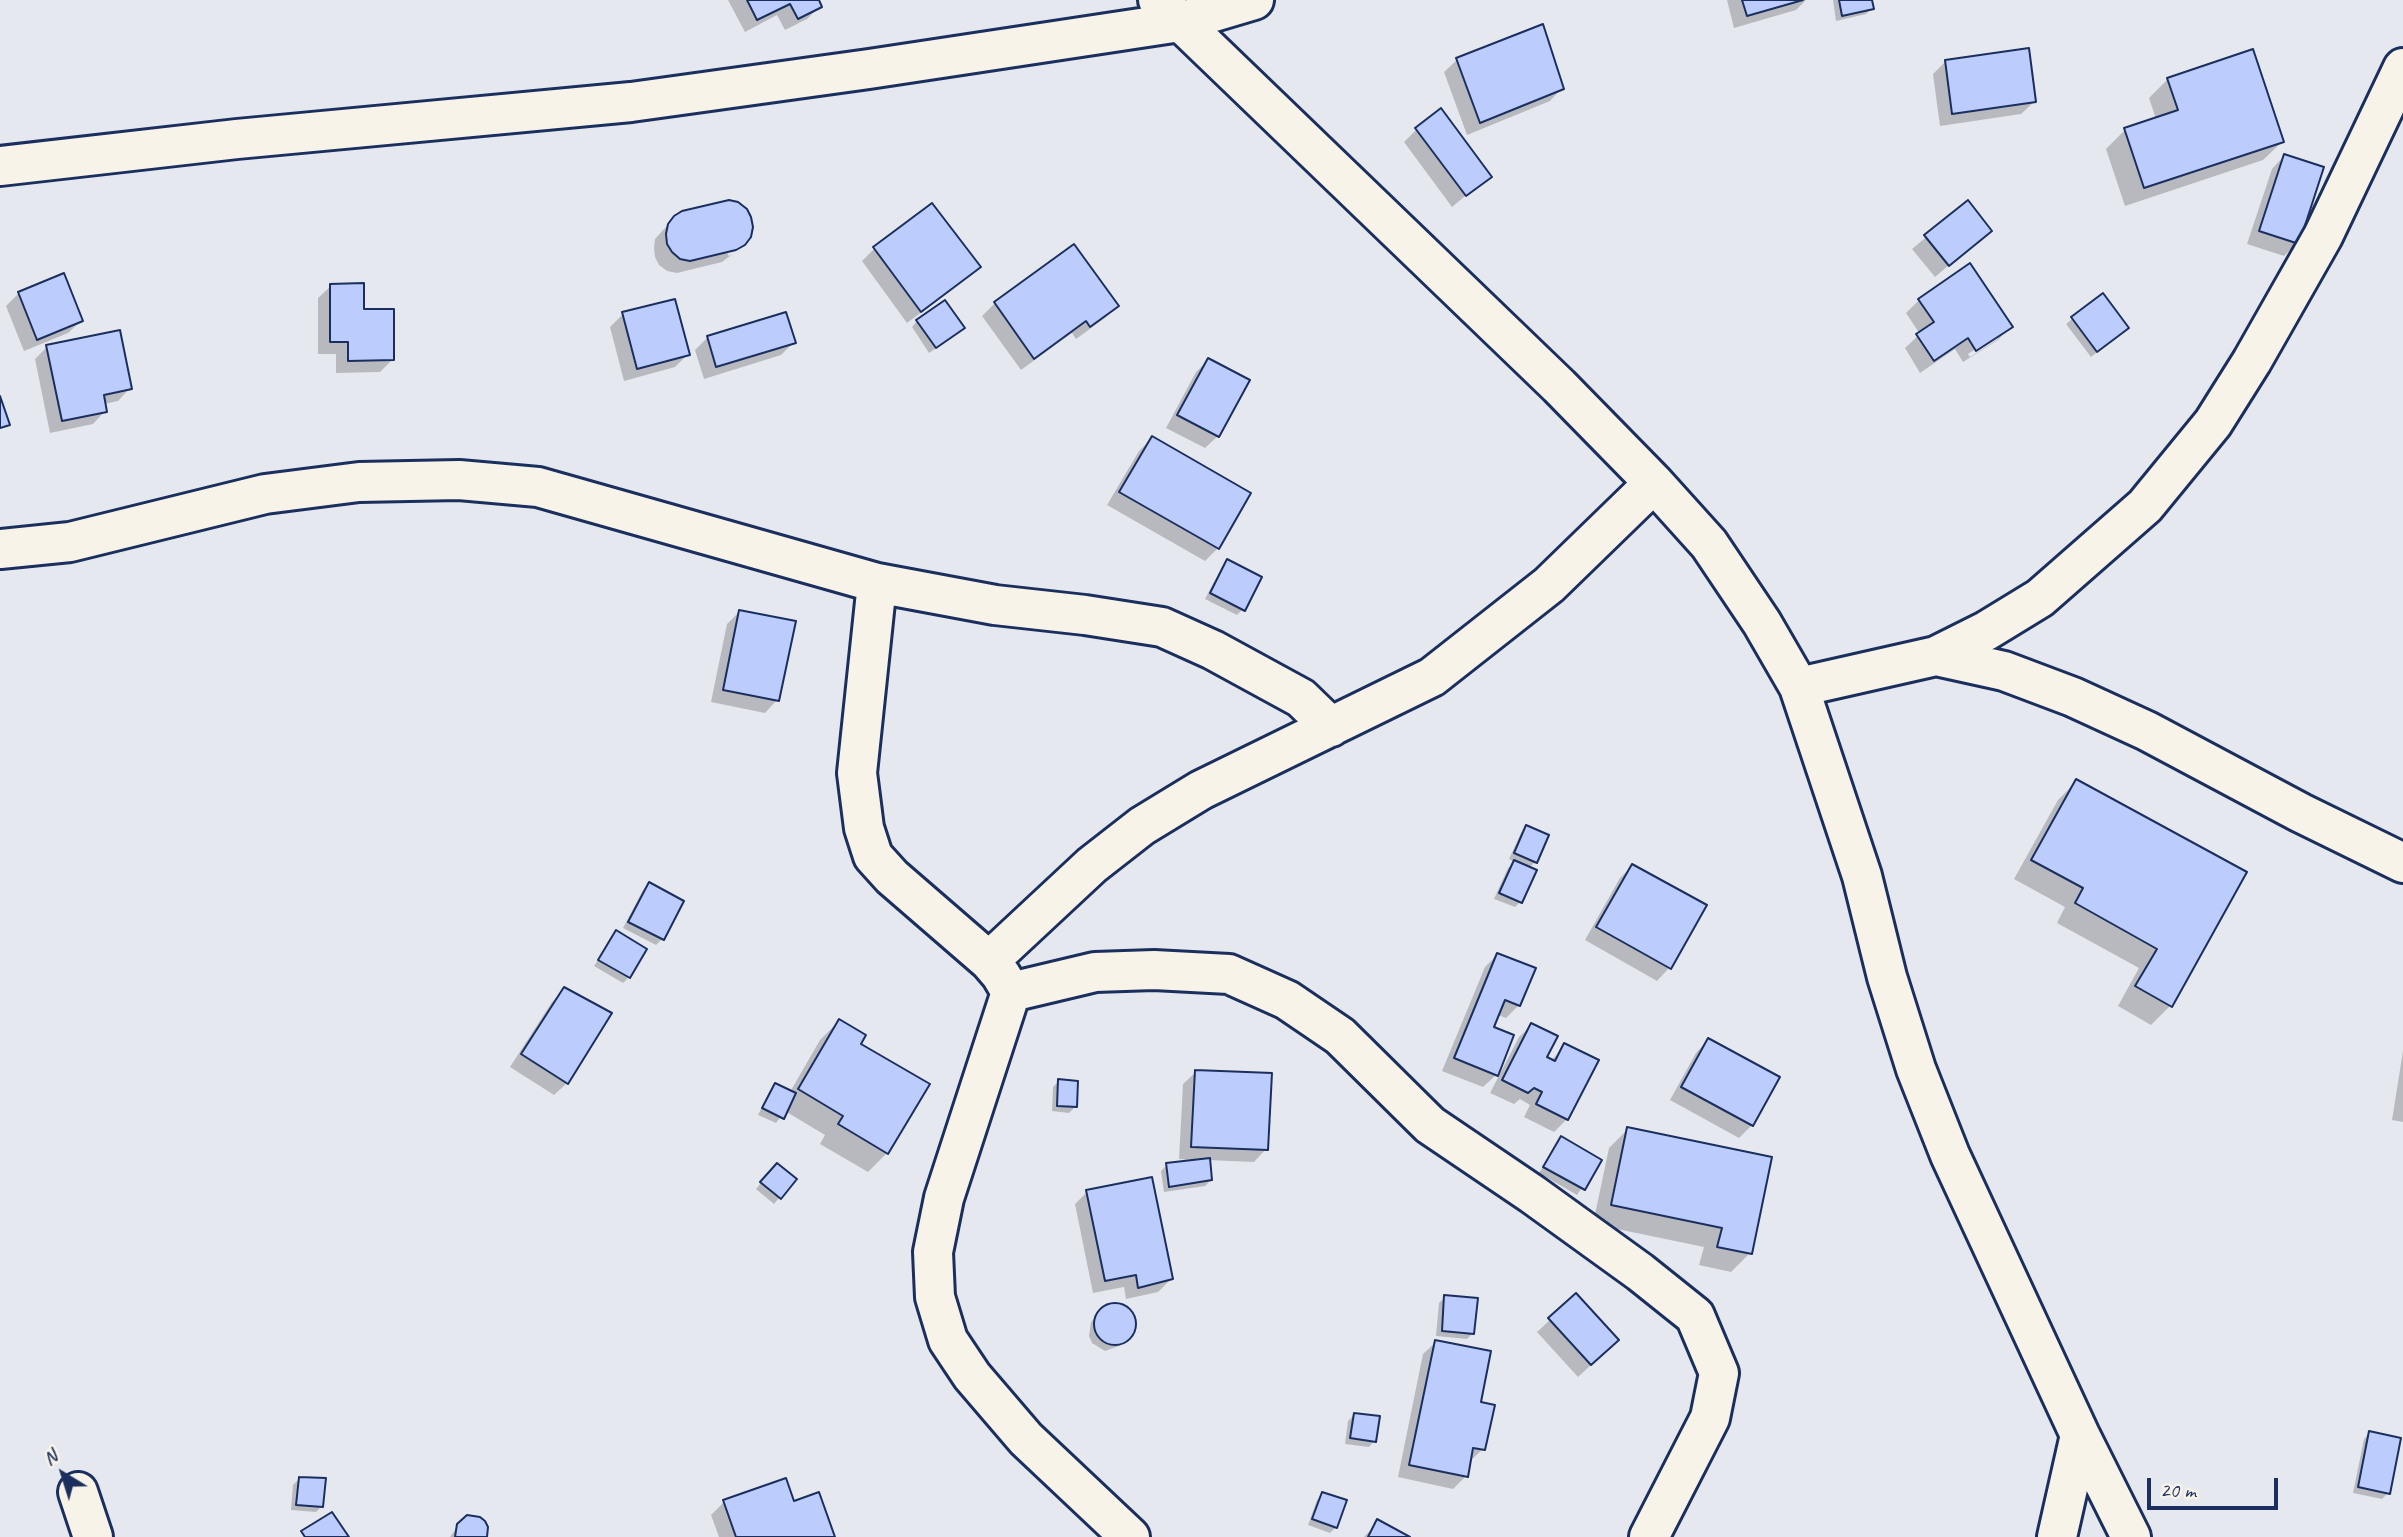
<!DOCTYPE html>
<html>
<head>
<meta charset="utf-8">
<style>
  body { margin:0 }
  #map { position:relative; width:2403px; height:1537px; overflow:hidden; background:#e5e8ee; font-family:Caveat,sans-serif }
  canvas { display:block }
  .north { position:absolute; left:28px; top:1439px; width:70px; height:70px; -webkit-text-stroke:5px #f7f3e8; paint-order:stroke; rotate:322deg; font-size:19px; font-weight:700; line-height:28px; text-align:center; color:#1b2f5e }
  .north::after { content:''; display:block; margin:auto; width:24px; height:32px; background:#1b2f5e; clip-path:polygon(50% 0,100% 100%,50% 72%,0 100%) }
  .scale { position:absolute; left:2147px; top:1478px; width:131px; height:32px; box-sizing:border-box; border:4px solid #1b2f5e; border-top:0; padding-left:9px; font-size:21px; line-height:24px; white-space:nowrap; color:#1b2f5e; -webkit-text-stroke:5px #f7f3e8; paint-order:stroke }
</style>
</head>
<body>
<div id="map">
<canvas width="2403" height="1537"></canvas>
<div class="north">N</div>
<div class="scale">20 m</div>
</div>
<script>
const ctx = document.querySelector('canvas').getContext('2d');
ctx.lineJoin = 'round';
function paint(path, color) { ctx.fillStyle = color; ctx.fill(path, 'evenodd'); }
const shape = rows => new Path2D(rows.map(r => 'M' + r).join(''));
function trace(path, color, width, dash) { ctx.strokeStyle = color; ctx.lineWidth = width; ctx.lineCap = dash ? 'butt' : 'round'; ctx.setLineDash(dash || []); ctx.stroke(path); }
const shadow = shape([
  [728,0,817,0,820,6,807,19,785,30,777,15,745,32],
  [1727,0,1806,0,1796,10,1734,28],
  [1833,0,1871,0,1872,8,1866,14,1836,21],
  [1457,60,1562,88,1550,101,1467,135,1444,72],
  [1946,61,2034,102,2021,114,1940,126,1933,74],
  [2168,79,2282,142,2263,160,2125,206,2106,149,2125,130,2156,119,2149,98],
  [1416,130,1489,176,1452,207,1404,142],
  [2284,156,2297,243,2284,256,2247,244,2272,169],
  [1968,202,1990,230,1935,277,1912,249],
  [675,217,743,244,727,253,729,256,734,253,722,262,677,273,667,271,659,265,655,257,654,248,655,239],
  [1074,246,1117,306,1105,318,1076,339,1072,333,1021,370,982,316,995,303],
  [874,249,978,267,966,279,907,323,862,261],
  [331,286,362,311,392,360,380,372,336,373,336,354,318,354,318,298],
  [19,293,81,321,68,333,24,351,6,306],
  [2102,295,2121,333,2091,357,2066,324],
  [1919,300,2010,327,1998,340,1963,362,1955,349,1920,373,1905,348,1920,334,1906,313],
  [1998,334,1998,339,1970,357,1968,354],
  [623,314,688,354,675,367,624,381,610,327],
  [917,321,957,334,929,353,912,327],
  [708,337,794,342,781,355,704,379,695,350],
  [47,347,130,388,118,401,104,404,105,411,93,424,50,433,35,359],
  [1208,360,1218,436,1205,448,1166,428,1196,372],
  [1152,438,1249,494,1218,548,1205,561,1107,505,1139,451],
  [1228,561,1243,609,1237,615,1205,599,1222,567],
  [740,611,777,700,765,713,711,702,727,624],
  [2077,781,2245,873,2170,1006,2151,1025,2118,1006,2139,968,2057,923,2065,907,2014,879,2058,800],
  [1526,828,1535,862,1529,868,1521,901,1515,907,1494,899,1508,868,1515,862,1509,859,1521,833],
  [1632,866,1704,906,1669,968,1657,981,1585,940,1620,878],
  [649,884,662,939,656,945,623,928,643,890],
  [616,933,629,977,623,983,594,966],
  [1497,955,1519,1005,1506,1018,1498,1015,1492,1028,1496,1075,1483,1087,1442,1071,1485,967],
  [565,989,567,1083,554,1095,510,1067,552,1002],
  [839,1021,859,1045,887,1153,868,1172,820,1144,825,1135,785,1111,776,1123,758,1115,770,1091,775,1085,790,1092,820,1040],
  [1532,1025,1545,1058,1551,1061,1565,1045,1567,1119,1554,1132,1524,1117,1530,1105,1520,1099,1514,1104,1490,1093,1519,1037],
  [1708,1040,1752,1125,1739,1138,1670,1100,1696,1053],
  [2403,1051,2403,1122,2392,1120],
  [1196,1072,1266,1149,1254,1162,1208,1160,1211,1180,1205,1186,1164,1192,1161,1171,1167,1165,1192,1162,1192,1160,1179,1159,1183,1084],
  [1059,1081,1075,1107,1069,1113,1052,1111,1053,1087],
  [1628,1129,1750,1253,1731,1272,1699,1265,1704,1247,1593,1224,1609,1148],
  [1562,1138,1600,1161,1577,1195,1539,1173],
  [771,1171,795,1179,774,1204,756,1189],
  [1087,1192,1171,1279,1158,1292,1126,1299,1124,1287,1093,1293,1075,1204],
  [1445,1297,1473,1333,1467,1339,1436,1336,1439,1303],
  [1117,1305,1124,1307,1130,1313,1134,1327,1119,1346,1105,1351,1092,1343,1089,1336,1091,1322,1103,1309],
  [1550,1320,1604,1353,1578,1377,1537,1332],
  [1436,1342,1479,1403,1483,1449,1469,1462,1466,1476,1453,1489,1398,1477,1423,1354],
  [1354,1415,1374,1441,1369,1447,1345,1444,1348,1421],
  [2370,1433,2388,1493,2382,1499,2353,1493,2364,1439],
  [299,1479,322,1506,316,1512,291,1510,293,1485],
  [785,1480,793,1503,833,1537,719,1537,711,1515,724,1502],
  [1322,1494,1336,1527,1330,1533,1308,1525,1317,1500],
  [462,1520,485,1537,450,1537],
  [1378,1522,1406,1537,1364,1537]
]);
const building = shape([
  [747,0,819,0,822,7,798,19,790,4,757,20,747,0],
  [1742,0,1803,0,1747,16,1742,0],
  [1839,0,1872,0,1874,9,1842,16,1839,0],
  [1543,24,1564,89,1480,123,1456,58,1543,24],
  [2029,48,2036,102,1952,114,1945,60,2029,48],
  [2253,49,2284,142,2144,188,2124,128,2178,110,2167,78,2253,49],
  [1441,108,1492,177,1466,196,1415,128,1441,108],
  [2284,154,2324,167,2299,244,2259,231,2284,154],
  [729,200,738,202,747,209,751,217,753,227,751,237,745,245,736,250,690,261,680,259,672,252,667,244,666,234,668,224,674,216,682,211,729,200],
  [1968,200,1992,231,1949,266,1924,235,1968,200],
  [932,203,981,267,921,312,873,247,932,203],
  [1074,244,1119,306,1090,327,1086,321,1034,359,994,302,1074,244],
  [1970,263,2013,327,1976,351,1968,338,1934,361,1916,334,1934,322,1918,299,1970,263],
  [64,273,83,321,37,340,18,292,64,273],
  [364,283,364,309,394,309,394,360,348,361,348,342,330,342,330,284,364,283],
  [2103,293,2129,328,2097,352,2071,317,2103,293],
  [675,299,690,355,637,369,622,312,675,299],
  [945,300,965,328,936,348,916,320,945,300],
  [786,312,796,343,716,367,707,336,786,312],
  [120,330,132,389,104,395,107,412,62,421,46,345,120,330],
  [1208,358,1250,380,1219,437,1177,415,1208,358],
  [0,396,10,425,0,428,0,396],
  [1152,436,1251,493,1219,549,1119,492,1152,436],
  [1227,559,1262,577,1245,611,1210,593,1227,559],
  [739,610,796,621,779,701,723,690,739,610],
  [2076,779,2247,872,2172,1007,2135,986,2157,949,2075,903,2083,888,2031,860,2076,779],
  [1526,825,1549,835,1537,863,1514,853,1526,825],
  [1514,860,1537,870,1522,903,1499,893,1514,860],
  [1632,864,1707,905,1671,969,1596,927,1632,864],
  [649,882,684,901,664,940,628,922,649,882],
  [616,930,647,949,630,978,598,960,616,930],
  [1497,953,1536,968,1520,1006,1505,1000,1494,1027,1514,1035,1498,1076,1454,1058,1497,953],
  [564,987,612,1013,568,1084,521,1054,564,987],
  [839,1019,866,1035,861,1044,930,1084,888,1154,838,1124,843,1116,798,1089,839,1019],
  [1531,1023,1558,1036,1547,1057,1555,1061,1564,1043,1599,1060,1568,1120,1536,1104,1542,1092,1534,1088,1528,1093,1502,1080,1531,1023],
  [1708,1038,1780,1077,1753,1126,1681,1087,1708,1038],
  [1195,1070,1272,1073,1268,1150,1191,1147,1195,1070],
  [1058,1079,1078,1081,1077,1107,1057,1106,1058,1079],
  [775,1083,796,1093,784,1119,762,1108,775,1083],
  [1627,1127,1772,1157,1752,1254,1717,1247,1722,1228,1611,1205,1627,1127],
  [1561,1136,1602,1160,1585,1190,1543,1167,1561,1136],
  [1210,1158,1212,1180,1169,1187,1166,1163,1210,1158],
  [777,1163,797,1179,781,1199,760,1182,777,1163],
  [1152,1177,1173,1279,1138,1288,1136,1275,1105,1281,1086,1190,1152,1177],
  [1576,1293,1619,1340,1591,1365,1548,1318,1576,1293],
  [1444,1295,1478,1298,1474,1334,1442,1331,1444,1295],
  '1094 1324a21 21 0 1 1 42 0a21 21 0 1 1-42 0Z',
  [1435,1340,1491,1351,1481,1402,1495,1405,1485,1450,1473,1448,1468,1477,1409,1465,1435,1340],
  [1354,1413,1380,1416,1376,1442,1350,1438,1354,1413],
  [2369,1431,2401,1438,2390,1494,2358,1487,2369,1431],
  [299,1477,326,1478,323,1507,296,1505,299,1477],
  [786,1478,794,1501,819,1492,835,1537,736,1537,723,1500,786,1478],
  [1322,1492,1347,1500,1337,1528,1312,1519,1322,1492],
  [332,1512,349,1537,305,1537,301,1531,332,1512],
  [467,1515,480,1517,485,1521,488,1527,487,1537,455,1537,457,1524,467,1515],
  [1377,1519,1410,1537,1368,1537,1377,1519]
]);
const minor = shape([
  [1158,0,1559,386,1654,483,1709,544,1762,623,1799,687,1862,876,1887,977,1916,1069,1950,1155,2080,1435,2131,1537],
  [0,166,237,139,631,102,869,69,1180,22,1254,0],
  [0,549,70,542,265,494,359,482,459,480,538,487,877,583,857,773,864,828,873,856,892,877,989,961,1001,975,1011,992,944,1198,933,1252,935,1297,948,1340,972,1376,1026,1439,1130,1537],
  [877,583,995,605,1085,615,1162,627,1213,650,1301,698,1331,727],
  [1936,656,2004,671,2073,697,2147,731,2301,813,2403,863],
  [1799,687,1936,656,1986,631,2040,598,2145,506,2213,423,2252,361,2323,236,2403,68],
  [989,961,1092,865,1142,826,1201,790,1432,677,1549,585,1654,483],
  [1011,992,1095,972,1154,970,1229,974,1287,1000,1340,1036,1430,1125,1532,1194,1640,1272,1695,1316,1719,1373,1710,1418,1649,1537],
  [78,1492,93,1537],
  [2057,1537,2080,1435]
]);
paint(shadow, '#0003');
paint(building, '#bccdfd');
trace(building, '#1b2f5e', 2);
trace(minor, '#1b2f5e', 44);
trace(minor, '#f7f3e8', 38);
</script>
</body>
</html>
